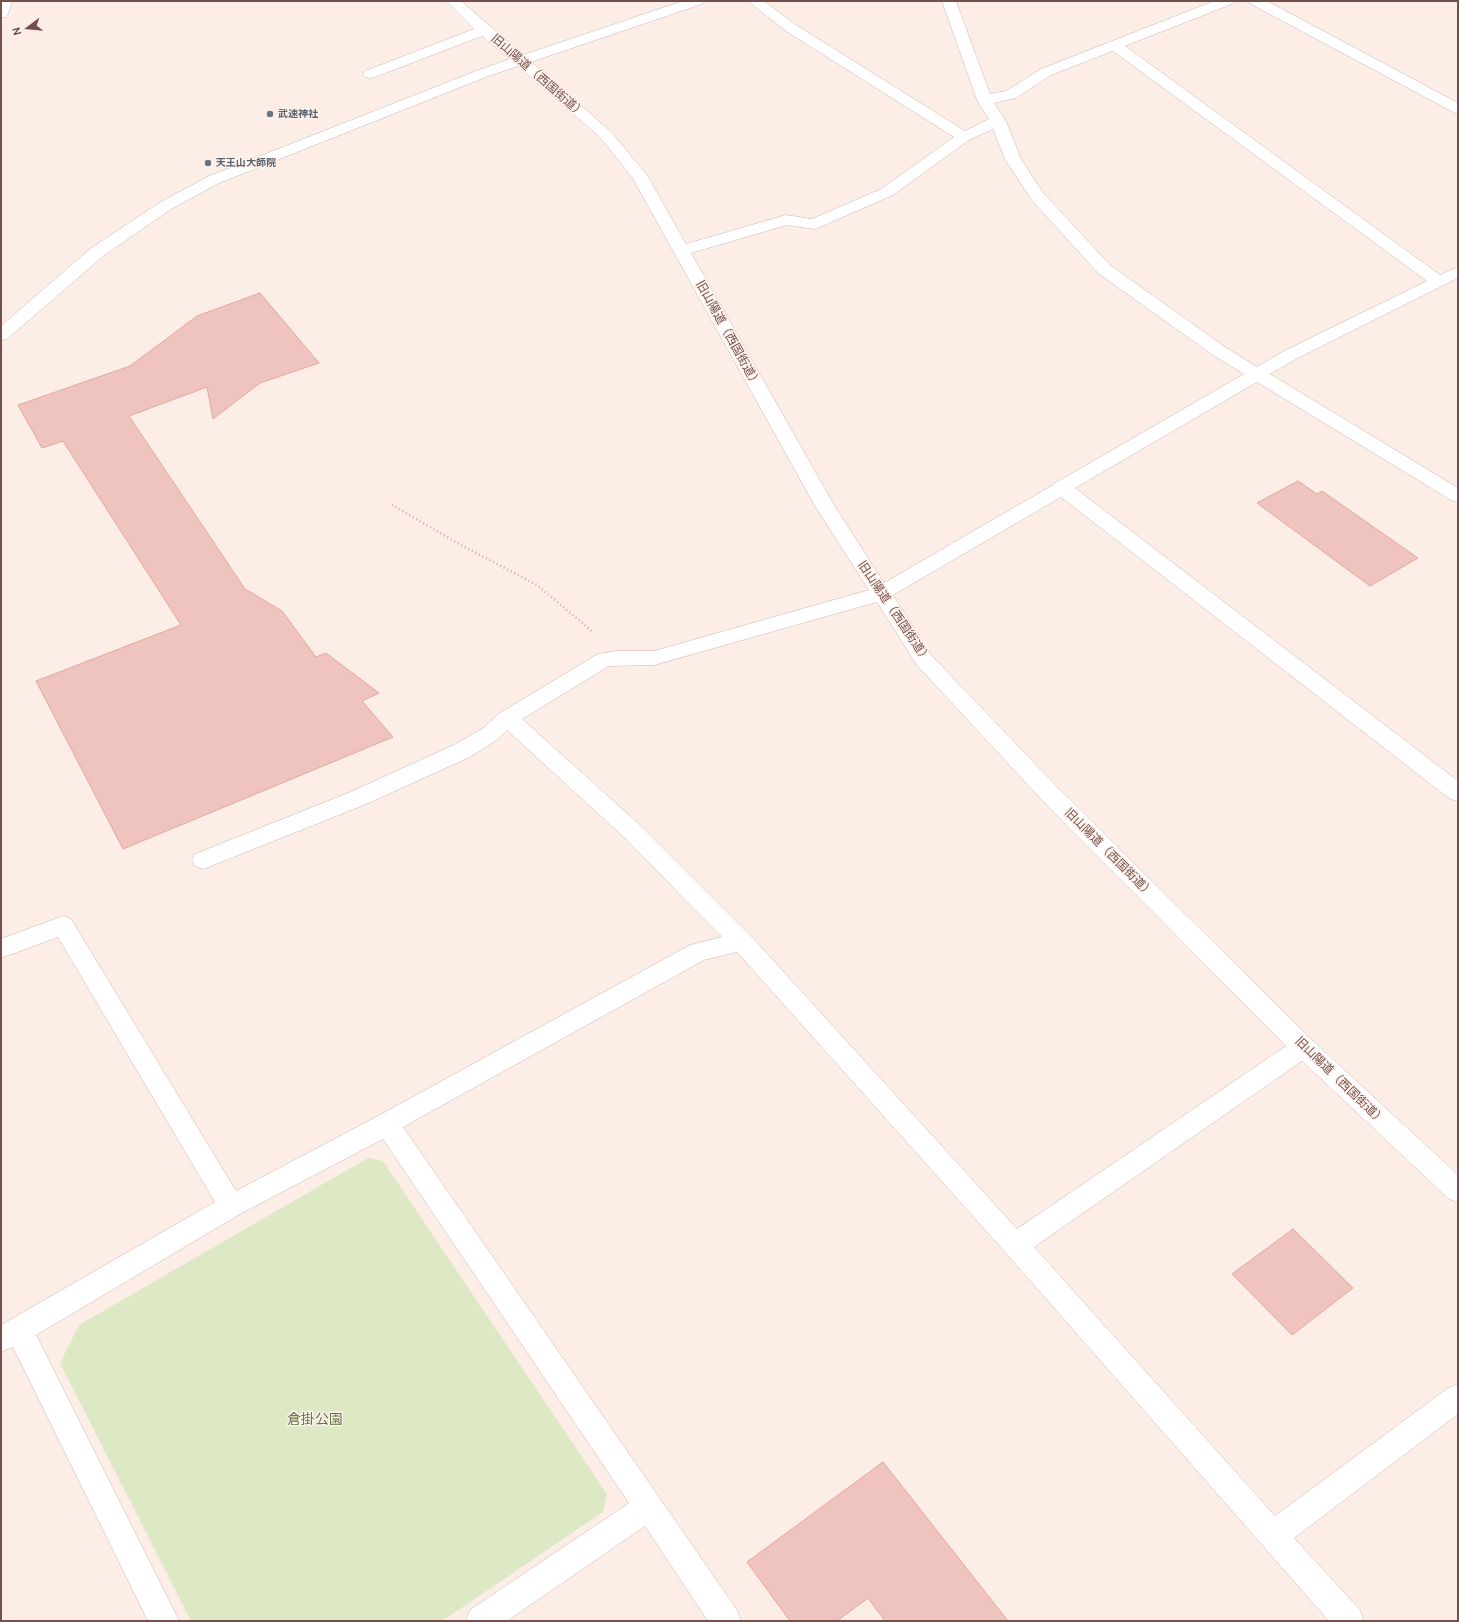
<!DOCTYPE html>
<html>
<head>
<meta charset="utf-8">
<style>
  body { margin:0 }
  #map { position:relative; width:1459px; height:1622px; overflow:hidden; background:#fcede6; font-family:Cabin,sans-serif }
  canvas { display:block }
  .frame { position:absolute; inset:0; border:2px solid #744f4b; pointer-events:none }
  .north { position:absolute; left:8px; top:8px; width:40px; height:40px; -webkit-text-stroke:3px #fef2ec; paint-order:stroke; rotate:254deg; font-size:11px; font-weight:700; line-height:16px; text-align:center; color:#744f4b }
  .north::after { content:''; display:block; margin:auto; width:14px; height:18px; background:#744f4b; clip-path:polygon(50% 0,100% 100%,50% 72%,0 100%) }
</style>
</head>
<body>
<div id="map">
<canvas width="1459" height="1622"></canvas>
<div class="frame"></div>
<div class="north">N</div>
</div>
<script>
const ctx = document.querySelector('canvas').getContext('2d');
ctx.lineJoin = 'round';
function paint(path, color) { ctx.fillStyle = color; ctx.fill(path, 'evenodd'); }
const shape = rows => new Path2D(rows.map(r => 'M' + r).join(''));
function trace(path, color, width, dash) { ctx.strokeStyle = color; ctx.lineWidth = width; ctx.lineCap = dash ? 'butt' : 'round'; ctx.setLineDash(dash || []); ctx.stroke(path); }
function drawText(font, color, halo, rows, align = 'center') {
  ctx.font = font + ' Cabin,"Noto Sans JP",sans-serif'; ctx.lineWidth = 3; ctx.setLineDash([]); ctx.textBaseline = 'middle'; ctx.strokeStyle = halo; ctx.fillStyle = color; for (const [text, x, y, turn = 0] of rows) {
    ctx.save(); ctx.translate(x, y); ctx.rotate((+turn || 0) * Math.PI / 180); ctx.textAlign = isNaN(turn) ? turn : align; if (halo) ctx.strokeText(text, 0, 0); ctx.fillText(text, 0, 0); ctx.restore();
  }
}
const green = shape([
  [368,1158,383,1161,607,1494,603,1512,442,1621,191,1621,60,1363,79,1325]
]);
const building = shape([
  [260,293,319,363,260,383,213,419,207,387,129,416,245,589,282,611,316,657,326,653,379,693,362,701,393,737,123,849,36,681,181,625,63,441,42,448,18,405,130,366,197,316,260,293],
  [1298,481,1317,494,1322,491,1418,558,1370,586,1257,503,1298,481],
  [1293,1229,1353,1288,1292,1335,1232,1274,1293,1229],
  [883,1462,1008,1621,885,1621,868,1598,837,1621,790,1621,747,1562,883,1462]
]);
const path = shape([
  [392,505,461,545,537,585,592,631]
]);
const minor = shape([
  [1,1,12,1,8,14,6,17,1,18,1,1],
  [446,1,461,1,523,55,683,1,704,1,702,4,531,62,610,131,647,175,686,244,786,215,812,219,881,189,954,137,786,31,748,1,764,1,796,25,965,131,989,119,977,100,942,1,956,1,990,94,1006,91,1041,69,1214,1,1234,1,1232,4,1125,46,1440,275,1458,267,1458,278,1296,359,1270,374,1458,488,1458,502,1451,500,1257,382,1075,488,1458,781,1458,801,1450,799,1061,497,893,595,931,655,1057,787,1312,1040,1458,1175,1458,1202,1449,1199,1302,1061,1034,1247,1275,1516,1448,1388,1458,1384,1458,1414,1294,1538,1360,1610,1364,1621,1329,1621,1006,1253,737,952,704,960,403,1127,737,1610,741,1621,708,1621,645,1526,507,1621,466,1621,470,1610,629,1503,383,1139,240,1214,36,1335,179,1621,148,1621,13,1347,1,1352,1,1325,215,1202,58,937,1,958,1,939,63,916,71,919,236,1191,378,1116,690,945,722,937,625,838,507,730,498,739,470,757,364,805,211,866,203,869,195,866,192,860,195,854,348,793,454,745,482,729,500,713,598,654,616,651,654,651,869,590,815,506,632,177,600,137,518,66,486,77,219,183,171,209,102,257,7,339,1,340,1,326,90,249,159,203,207,177,476,71,510,59,482,36,375,77,370,78,365,77,363,74,365,71,474,29,446,1],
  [1113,51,1427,281,1284,351,1257,367,1225,347,1110,265,1043,193,1021,159,1006,121,994,103,1016,98,1051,75,1113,51],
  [993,129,1005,159,1031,199,1098,273,1213,355,1244,374,1059,481,1054,483,1053,485,884,583,834,505,691,253,787,225,814,229,820,227,893,195,969,140,993,129],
  [877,602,917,665,1041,799,1286,1046,1017,1229,750,935,641,826,522,719,609,666,654,665,877,602],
  [1249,1,1267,1,1458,103,1458,114,1453,112,1251,4,1249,1]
]);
const markers = [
  [270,114,4,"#6b7280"],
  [208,163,4,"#6b7280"]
];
const farWorshipnames = [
  ["武速神社",278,114],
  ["天王山大師院",216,163]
];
const streetNames = [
  ["旧山陽道（西国街道）",538,76,41],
  ["旧山陽道（西国街道）",728,334,61],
  ["旧山陽道（西国街道）",894,612,56],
  ["旧山陽道（西国街道）",1109,853,45],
  ["旧山陽道（西国街道）",1340,1081,44]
];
const nearParknames = [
  ["倉掛公園",315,1420]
];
paint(green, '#dde9c5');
paint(building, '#f0c4be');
trace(building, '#e2a69f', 1);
trace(minor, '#cfb5af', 1);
trace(path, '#d5a7a1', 2.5, [1, 3]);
paint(minor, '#fff');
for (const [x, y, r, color] of markers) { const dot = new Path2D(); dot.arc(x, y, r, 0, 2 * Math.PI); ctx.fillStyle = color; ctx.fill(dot); trace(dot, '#fef2ec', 1.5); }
drawText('bold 10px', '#5b616d', '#fef2ec', farWorshipnames, 'left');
drawText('12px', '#744f4b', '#fef2ec', streetNames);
drawText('14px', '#5e7441', '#fef2ec', nearParknames);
</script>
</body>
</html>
